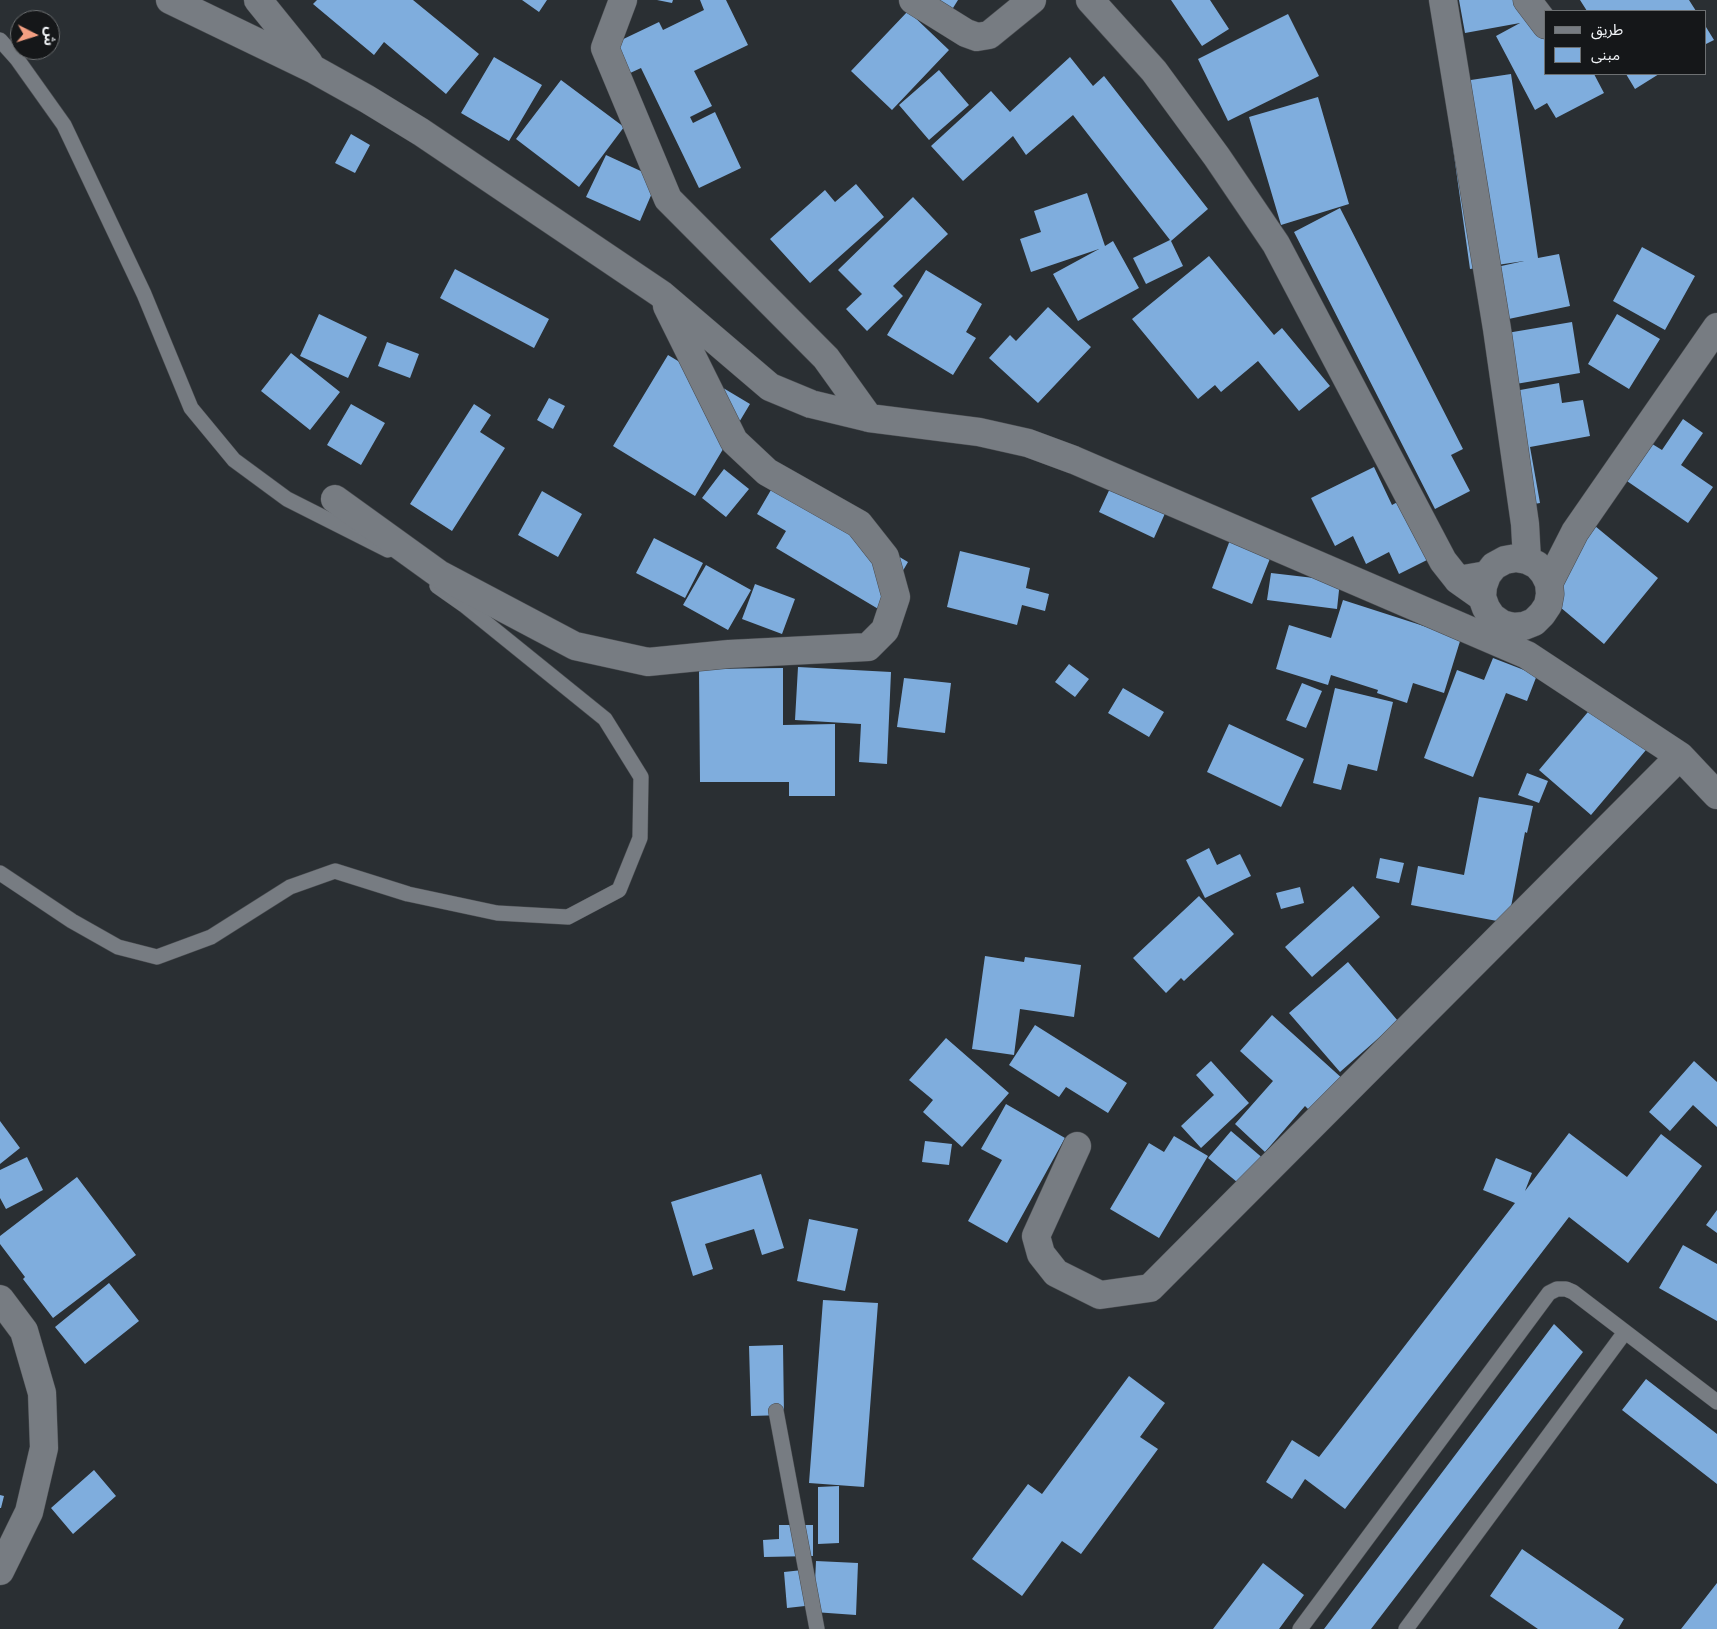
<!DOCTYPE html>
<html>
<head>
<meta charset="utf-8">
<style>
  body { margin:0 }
  #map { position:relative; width:1717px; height:1629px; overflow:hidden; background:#2a2f33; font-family:"Times New Roman","Noto Sans Arabic",serif }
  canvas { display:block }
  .legend { position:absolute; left:1544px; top:10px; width:162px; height:65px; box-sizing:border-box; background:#151719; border:1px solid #6d7072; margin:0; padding:6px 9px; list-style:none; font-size:15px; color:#f2f5f8 }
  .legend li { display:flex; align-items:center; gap:10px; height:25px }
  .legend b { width:25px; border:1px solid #6d7072 }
  .north { position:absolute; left:10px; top:10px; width:50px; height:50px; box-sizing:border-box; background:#151719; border:1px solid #6d7072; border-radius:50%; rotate:95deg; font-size:14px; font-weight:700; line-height:20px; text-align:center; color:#f2f5f8 }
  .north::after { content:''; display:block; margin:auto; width:18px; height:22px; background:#f39f82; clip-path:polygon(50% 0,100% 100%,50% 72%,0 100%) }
</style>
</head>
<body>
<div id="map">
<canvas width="1717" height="1629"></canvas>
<ul class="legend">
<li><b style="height:6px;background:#777c82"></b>طريق</li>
<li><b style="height:14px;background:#7faddd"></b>مبنى</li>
</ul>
<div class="north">ش</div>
</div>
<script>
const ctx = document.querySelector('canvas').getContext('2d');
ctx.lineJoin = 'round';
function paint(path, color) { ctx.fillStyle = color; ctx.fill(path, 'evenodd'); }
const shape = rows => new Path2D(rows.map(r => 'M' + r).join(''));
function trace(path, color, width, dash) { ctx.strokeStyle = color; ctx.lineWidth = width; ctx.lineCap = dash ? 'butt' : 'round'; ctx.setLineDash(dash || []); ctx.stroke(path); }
const building = shape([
  [317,0,413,0,479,54,446,94,384,42,374,55,313,4],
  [522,0,547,0,539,12],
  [657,0,673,0,672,3],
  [700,0,726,0,748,45,694,71,712,106,690,117,693,123,715,112,741,168,699,188,641,68,628,74,613,44,659,22,663,30,704,10],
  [922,0,958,0,948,16],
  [1171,0,1210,0,1229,29,1202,46],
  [1459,0,1525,0,1546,27,1546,74,1594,74,1604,93,1556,118,1547,103,1535,110,1496,36,1520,23,1465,33],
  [1580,0,1689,0,1696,11,1587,11],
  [908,11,949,50,892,110,851,71],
  [1288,14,1319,76,1228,121,1198,59],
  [1706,27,1714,40,1706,44],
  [494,57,542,85,509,141,461,113],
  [1070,57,1093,86,1104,76,1208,209,1171,241,1183,266,1146,284,1133,258,1170,240,1073,115,1026,155,1013,136,963,181,931,146,991,91,1010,112],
  [939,70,969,105,929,140,899,105],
  [1511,74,1538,258,1559,254,1570,306,1485,324,1474,272,1524,261,1470,269,1444,84],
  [1626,74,1659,74,1635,89],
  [561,80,624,127,579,187,516,139],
  [1318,97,1349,204,1281,225,1249,117],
  [351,134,370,145,355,173,335,163],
  [606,155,658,179,640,221,586,197],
  [856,184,884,217,810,283,770,239,825,190,835,202],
  [1087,193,1105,246,1113,241,1139,288,1078,321,1053,274,1099,249,1031,272,1020,239,1041,232,1034,211],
  [913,197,948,234,893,286,903,296,867,331,846,309,862,294,838,270],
  [1340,208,1463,449,1451,455,1470,491,1435,509,1294,232],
  [1642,247,1695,276,1665,330,1613,301],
  [1209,256,1274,335,1282,328,1330,386,1299,411,1258,361,1221,392,1215,385,1198,399,1132,319],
  [455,269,549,319,534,348,440,298],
  [926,270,982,304,966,332,976,338,953,375,887,335],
  [1048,307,1091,347,1038,403,989,358,1010,335,1016,341],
  [319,314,367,337,348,378,300,356],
  [1617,314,1660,339,1629,389,1588,364],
  [1572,322,1580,373,1510,385,1501,334],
  [387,342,419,354,410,378,378,366],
  [291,353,340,392,310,430,261,391],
  [668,355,750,404,695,496,613,446],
  [1559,383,1562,403,1583,400,1590,436,1530,447,1540,503,1516,507,1509,392],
  [549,398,565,406,553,429,537,420],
  [351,404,385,423,361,465,327,445],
  [474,404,491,415,480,432,505,448,452,531,410,504],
  [1683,419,1703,433,1681,465,1713,487,1688,523,1624,479,1649,442,1662,450],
  [1374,467,1392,505,1405,498,1435,556,1399,574,1389,552,1366,564,1353,536,1335,546,1311,498],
  [724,469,749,489,726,517,702,498],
  [782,471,789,492,908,562,880,610,776,548,786,531,757,514],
  [1112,484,1167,509,1154,538,1099,512],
  [542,491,582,514,558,557,518,535],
  [1595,526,1658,578,1604,644,1541,591],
  [654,538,703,563,685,598,636,573],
  [1230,540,1271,556,1252,604,1212,588],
  [960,551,1030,568,1026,588,1049,594,1045,611,1022,605,1017,625,947,607],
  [706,565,751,590,728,630,683,605],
  [1271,573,1340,581,1337,609,1267,600],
  [755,584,795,599,782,634,742,619],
  [1343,600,1461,638,1444,693,1413,683,1407,703,1377,693,1378,690,1331,675,1328,685,1276,669,1289,625,1331,638],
  [1493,658,1537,675,1527,701,1506,693,1473,777,1424,758,1457,670,1484,680],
  [1069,664,1089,679,1075,697,1055,682],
  [798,667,891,672,887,764,859,762,861,724,795,720],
  [783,668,783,725,835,724,835,796,789,796,789,782,700,782,699,669],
  [904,678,951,683,945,733,897,727],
  [1302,683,1322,691,1306,728,1286,720],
  [1123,688,1164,712,1149,737,1108,713],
  [1335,688,1393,702,1377,771,1348,764,1341,790,1313,783],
  [1593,706,1646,750,1591,815,1539,770],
  [1229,724,1304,759,1281,807,1207,772],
  [1527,773,1548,781,1539,803,1518,795],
  [1479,797,1533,806,1527,833,1525,832,1508,923,1411,905,1418,866,1464,875],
  [1209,848,1217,865,1240,854,1251,876,1205,898,1186,860],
  [1380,858,1404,863,1399,883,1376,878],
  [1353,886,1380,917,1312,977,1285,947],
  [1300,887,1304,903,1281,909,1276,893],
  [1199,896,1234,934,1184,981,1181,978,1166,993,1133,958],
  [985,956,1024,962,1025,957,1081,965,1074,1017,1020,1009,1014,1055,972,1049],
  [1348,962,1398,1021,1340,1072,1289,1013],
  [1272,1015,1344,1080,1313,1114,1305,1106,1265,1152,1235,1124,1273,1081,1240,1051],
  [1035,1025,1127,1083,1108,1113,1066,1087,1059,1097,1009,1065],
  [946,1038,1009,1093,962,1147,923,1112,933,1100,909,1080],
  [1211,1061,1249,1103,1201,1148,1181,1126,1214,1095,1196,1075],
  [1694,1061,1717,1082,1717,1127,1693,1105,1670,1131,1649,1112],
  [1006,1104,1065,1138,1007,1243,968,1221,1002,1160,981,1149],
  [0,1121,20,1148,0,1164],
  [1231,1131,1265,1160,1243,1187,1208,1158],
  [1569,1133,1627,1177,1661,1134,1702,1166,1628,1263,1569,1217,1345,1509,1305,1479,1292,1499,1266,1482,1292,1440,1319,1457,1515,1203,1483,1190,1496,1158,1532,1173,1525,1191],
  [1174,1136,1208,1156,1159,1238,1110,1209,1149,1143,1164,1152],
  [925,1141,952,1144,949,1165,922,1162],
  [27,1157,43,1190,6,1209,0,1198,0,1170],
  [761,1174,784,1248,762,1255,754,1229,705,1244,713,1269,693,1276,671,1202],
  [77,1177,136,1255,53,1318,23,1279,25,1277,0,1244,0,1236],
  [1717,1210,1717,1233,1706,1225],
  [809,1219,858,1229,845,1291,797,1281],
  [1683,1245,1717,1264,1717,1321,1659,1288],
  [109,1283,139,1321,85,1364,55,1327],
  [823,1300,878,1303,864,1487,809,1483],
  [1554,1324,1583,1352,1371,1629,1324,1629],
  [783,1345,784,1415,751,1416,749,1346],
  [1129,1376,1165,1403,1140,1437,1158,1449,1081,1554,1062,1541,1022,1596,972,1559,1028,1484,1042,1494],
  [1646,1379,1717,1434,1717,1484,1622,1410],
  [94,1470,116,1496,73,1534,51,1508],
  [839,1486,839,1543,818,1544,818,1487],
  [0,1495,4,1496,1,1508,0,1508],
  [779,1525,813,1525,813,1556,764,1557,763,1540,779,1539],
  [1522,1549,1624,1619,1618,1629,1538,1629,1490,1596],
  [816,1561,858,1563,856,1615,814,1612,814,1605,787,1608,784,1572,812,1569,814,1603],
  [1263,1563,1304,1595,1279,1629,1213,1629],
  [1717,1583,1717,1629,1681,1629]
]);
const lane = shape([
  [0,40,17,59,64,125,144,294,191,408,234,460,287,499,388,550],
  [0,873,72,921,118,947,157,957,211,937,290,887,335,871,408,894,497,913,568,917,619,890,640,838,641,777,605,719,464,605,437,586],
  [776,1411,817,1629],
  [1300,1629,1549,1293,1557,1289,1566,1289,1573,1292,1717,1402],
  [1406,1629,1625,1332]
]);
const street = shape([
  [170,0,315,70,367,99,421,132,661,294,770,387,811,404,869,418,979,432,1028,443,1074,460,1527,655,1680,756,1717,795],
  [258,0,309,63],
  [623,0,605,48,668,199,826,358,869,418],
  [913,0,966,33,977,37,989,35,1032,0],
  [1090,0,1154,71,1217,157,1276,244,1443,561,1458,580,1482,597],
  [1443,0,1497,329,1525,524,1527,560],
  [1527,0,1546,25],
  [335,499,439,574,575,646,648,662,729,654,868,647,885,630,896,597,885,557,859,524,767,472,734,441,667,306],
  [1458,580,1487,575,1494,566,1505,560,1516,558,1527,560,1537,565,1544,573,1549,583,1550,594,1548,605,1542,614,1534,622,1524,626,1513,627,1502,624,1492,617,1486,608,1482,597,1483,586,1487,575],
  [1549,583,1575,532,1717,327],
  [1077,1146,1036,1236,1041,1254,1056,1273,1100,1295,1150,1288,1680,756],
  [0,1299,24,1331,42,1393,44,1448,29,1512,0,1571]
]);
paint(building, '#7faddd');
trace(lane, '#494c50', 16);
trace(street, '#494c50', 29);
trace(lane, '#777c82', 15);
trace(street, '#777c82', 28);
</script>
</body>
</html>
